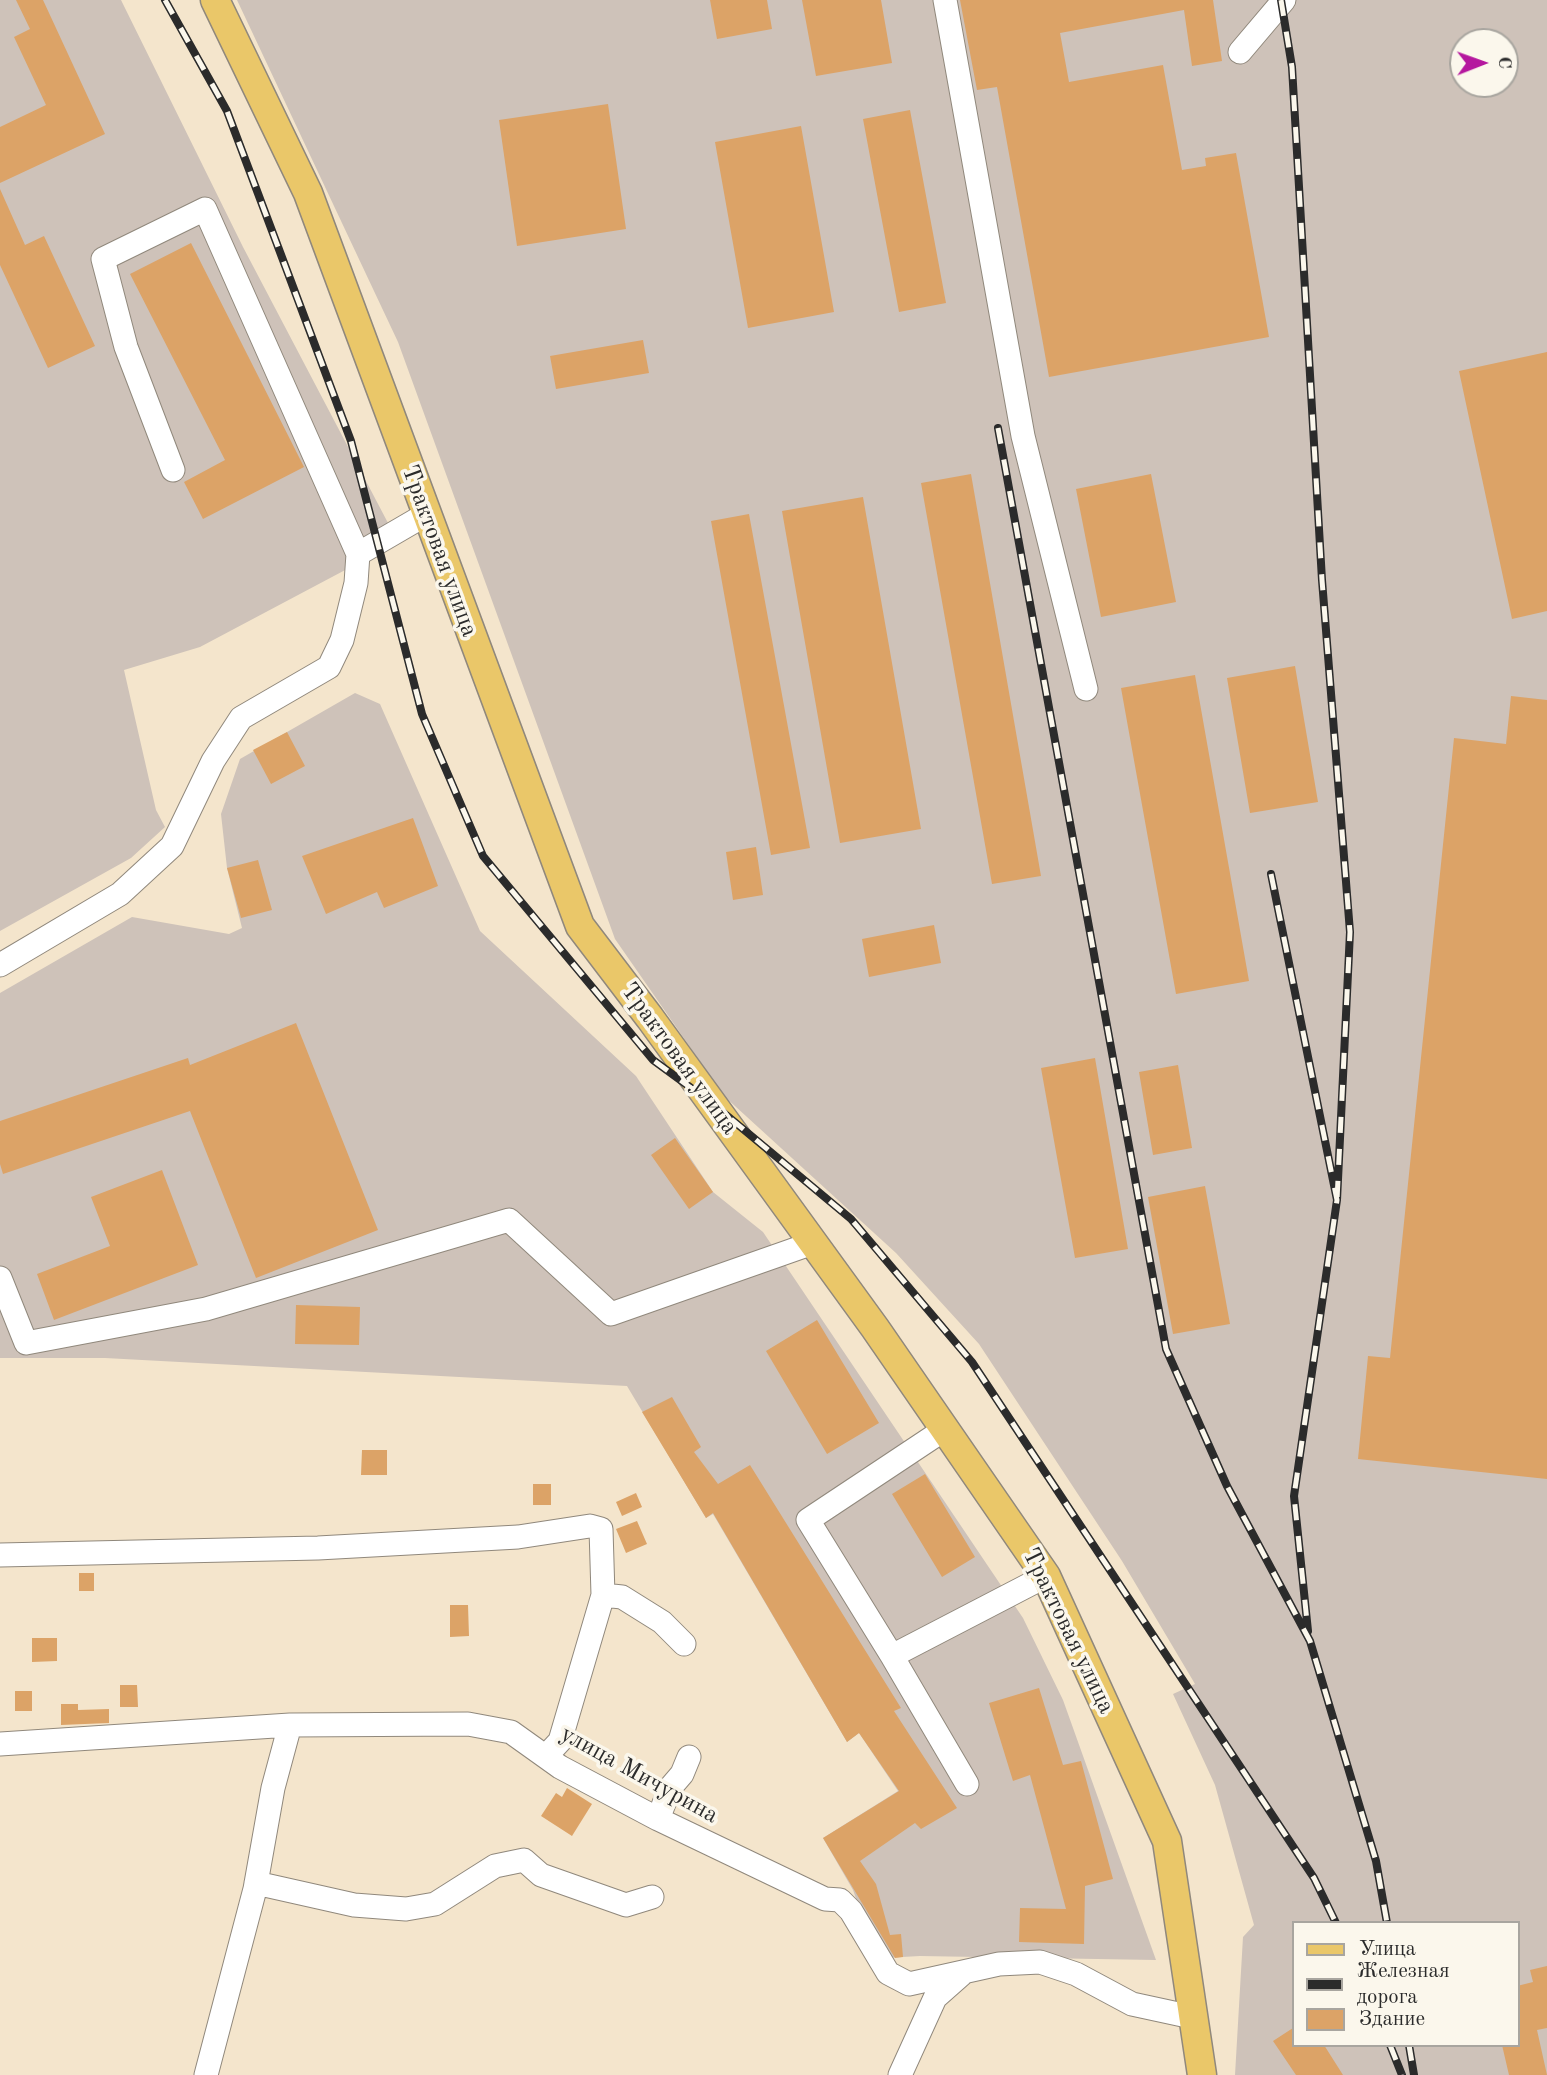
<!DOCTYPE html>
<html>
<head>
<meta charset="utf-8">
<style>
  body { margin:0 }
  #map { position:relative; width:1547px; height:2075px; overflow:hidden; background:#f4e5cc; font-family:"Old Standard TT",serif }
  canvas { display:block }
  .legend { position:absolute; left:1292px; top:1921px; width:228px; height:126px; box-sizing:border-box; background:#fbf7ec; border:2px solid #a8a59f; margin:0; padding:9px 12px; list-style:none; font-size:21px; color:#2b2b2b }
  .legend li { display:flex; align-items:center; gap:14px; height:35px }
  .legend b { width:35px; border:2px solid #a8a59f }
  .north { position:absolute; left:1449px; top:28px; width:70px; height:70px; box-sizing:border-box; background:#fbf7ec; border:2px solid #a8a59f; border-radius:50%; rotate:89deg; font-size:19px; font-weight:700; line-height:28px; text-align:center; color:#2b2b2b }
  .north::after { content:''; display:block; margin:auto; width:24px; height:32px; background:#b5179e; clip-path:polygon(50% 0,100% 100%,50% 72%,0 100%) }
</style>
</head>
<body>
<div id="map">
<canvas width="1547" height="2075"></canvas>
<ul class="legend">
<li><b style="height:9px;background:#eac769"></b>Улица</li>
<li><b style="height:9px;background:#2b2b2b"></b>Железная дорога</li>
<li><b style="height:19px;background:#dca367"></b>Здание</li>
</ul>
<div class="north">С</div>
</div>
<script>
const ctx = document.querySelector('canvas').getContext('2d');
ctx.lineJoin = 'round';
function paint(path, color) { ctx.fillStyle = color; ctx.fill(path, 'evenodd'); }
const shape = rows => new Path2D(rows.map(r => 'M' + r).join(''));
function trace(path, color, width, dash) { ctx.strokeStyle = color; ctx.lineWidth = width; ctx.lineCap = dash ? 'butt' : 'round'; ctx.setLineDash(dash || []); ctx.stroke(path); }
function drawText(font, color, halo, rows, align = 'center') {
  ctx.font = font + ' "Old Standard TT",serif'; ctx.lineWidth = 7; ctx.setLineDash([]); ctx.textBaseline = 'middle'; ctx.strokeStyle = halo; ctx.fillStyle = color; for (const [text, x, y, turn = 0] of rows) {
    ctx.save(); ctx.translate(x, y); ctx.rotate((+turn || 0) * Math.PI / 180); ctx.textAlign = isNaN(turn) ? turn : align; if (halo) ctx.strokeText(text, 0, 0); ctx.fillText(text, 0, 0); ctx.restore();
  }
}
const industrial = shape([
  [0,0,121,0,243,247,398,542,200,647,124,670,156,810,165,827,131,858,0,931],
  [237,0,1547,0,1547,2075,1235,2075,1243,1937,1254,1925,1215,1785,1173,1694,1195,1684,1122,1561,979,1344,896,1253,724,1096,615,939,398,342],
  [1463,42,1505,42,1505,84,1463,84],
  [1293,1923,1517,1923,1517,2045,1293,2045],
  [355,693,380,704,480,931,636,1076,713,1192,763,1232,1023,1618,1063,1700,1156,1960,920,1956,884,1958,870,1939,853,1890,823,1838,898,1791,859,1733,847,1742,713,1514,706,1518,627,1386,105,1358,0,1358,0,993,132,917,229,934,242,928,227,868,221,814,240,759]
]);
const building = shape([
  [16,0,43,0,105,134,0,183,0,127,46,105,14,37,30,29],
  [710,0,767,0,772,29,717,39],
  [802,0,881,0,892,63,816,76],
  [960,0,1213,0,1222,61,1192,66,1184,10,1060,33,1069,82,1163,65,1182,170,1206,166,1205,158,1236,153,1269,337,1049,377,997,87,977,90],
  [608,104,626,229,517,246,499,120],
  [910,110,946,303,899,312,863,119],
  [801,126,834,312,748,328,715,142],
  [0,189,25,245,44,236,95,346,48,368,0,265],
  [191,243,304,467,203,519,184,482,225,460,130,274],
  [643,340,649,373,556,389,550,356],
  [1547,352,1547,611,1512,619,1459,371],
  [971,474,1041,876,992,884,921,483],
  [1151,474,1176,602,1101,617,1076,489],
  [863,497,921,829,840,843,782,511],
  [749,514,810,848,771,855,711,521],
  [1295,666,1318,802,1250,813,1227,678],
  [1195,675,1249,981,1176,994,1121,688],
  [1511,696,1547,700,1547,1479,1358,1459,1368,1356,1390,1358,1454,738,1506,744],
  [287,732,305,766,271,784,253,750],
  [413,818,438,886,384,908,377,892,326,914,302,856],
  [756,847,763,895,733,900,726,852],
  [258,860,272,910,241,918,227,868],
  [934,925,941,963,869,977,862,939],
  [296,1023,378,1230,256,1278,190,1111,3,1174,0,1164,0,1121,188,1058,190,1065],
  [1095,1058,1128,1249,1075,1258,1041,1068],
  [1178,1065,1192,1148,1153,1155,1139,1072],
  [675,1138,713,1192,689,1209,651,1155],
  [162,1170,198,1265,54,1320,37,1274,110,1246,91,1197],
  [1205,1186,1230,1324,1173,1334,1148,1197],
  [296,1305,360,1307,359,1345,295,1344],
  [817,1320,879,1423,827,1454,766,1351],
  [672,1397,701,1447,694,1452,718,1484,750,1465,901,1708,894,1711,957,1808,921,1829,915,1823,860,1861,876,1884,890,1935,901,1934,903,1957,895,1958,823,1838,899,1791,859,1733,847,1742,713,1513,706,1518,642,1412],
  [362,1450,387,1450,387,1475,361,1475],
  [925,1474,975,1557,942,1577,892,1494],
  [533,1484,551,1484,551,1505,533,1505],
  [636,1493,642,1507,622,1516,616,1502],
  [637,1521,647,1544,626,1553,616,1529],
  [79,1573,94,1573,94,1591,79,1591],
  [450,1605,468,1605,469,1636,450,1637],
  [32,1638,57,1638,57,1661,32,1662],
  [120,1685,137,1685,138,1707,120,1707],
  [1039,1688,1063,1765,1081,1761,1113,1879,1085,1886,1084,1944,1019,1942,1020,1908,1066,1909,1030,1775,1013,1781,989,1703],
  [15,1691,32,1691,32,1711,15,1711],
  [61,1704,78,1704,78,1710,109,1709,109,1723,61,1725],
  [567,1788,592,1804,572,1836,541,1816,556,1793,562,1797],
  [1547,1966,1547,2028,1537,2030,1547,2075,1509,2075,1502,2045,1517,2045,1517,1986,1533,1982,1530,1970],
  [1293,2028,1293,2045,1324,2045,1343,2075,1296,2075,1273,2041]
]);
const minor = shape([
  [945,0,1023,436,1086,689],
  [1240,52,1284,0],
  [173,470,126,347,103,259,205,209,358,554],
  [0,965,120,894,172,846,213,761,241,718,329,667,342,640,356,583,358,554,425,515],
  [0,1278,26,1343,206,1309,509,1220,611,1314,813,1243],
  [945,1429,808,1520,892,1656,1046,1576],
  [0,1555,318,1548,518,1537,590,1526,601,1529,603,1595,560,1741,547,1755],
  [603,1595,622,1597,662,1622,684,1644],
  [892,1656,967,1784],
  [0,1744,290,1725,468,1724,511,1732,560,1767,658,1819,825,1899,840,1900,851,1911,888,1973,909,1984,999,1964,1040,1962,1076,1974,1132,2004,1192,2017],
  [658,1819,670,1788,682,1774,689,1757],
  [256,1883,354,1905,406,1909,435,1904,495,1866,524,1860,541,1875,626,1905,652,1897],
  [206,2075,255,1889,273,1788,290,1725],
  [900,2075,935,1998,961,1975]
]);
const major = shape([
  [215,0,308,193,580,926,650,1018,875,1328,1046,1576,1167,1841,1202,2075]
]);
const rail = shape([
  [165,0,227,111,351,441,422,714,483,856,653,1060,713,1104,851,1219,972,1362,1314,1878,1336,1923],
  [1281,0,1292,67,1322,580,1350,932,1337,1200],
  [998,428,1166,1349,1227,1486,1310,1641,1376,1861,1387,1923],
  [1271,874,1337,1200,1294,1496,1308,1631],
  [1390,2045,1402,2075],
  [1409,2045,1414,2075]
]);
const streetNames = [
  ["Трактовая улица",439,551,70],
  ["Трактовая улица",679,1059,54],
  ["Трактовая улица",1068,1631,64],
  ["улица Мичурина",639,1775,29]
];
paint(industrial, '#cec2b9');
paint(building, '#dca367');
trace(minor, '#90887c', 25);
trace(major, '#90887c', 31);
trace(minor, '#fff', 23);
trace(major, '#eac769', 28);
trace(rail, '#2b2b2b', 8);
trace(rail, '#fbf7ec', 5, [16]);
drawText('24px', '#2b2b2b', '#fbf7ec', streetNames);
</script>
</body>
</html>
